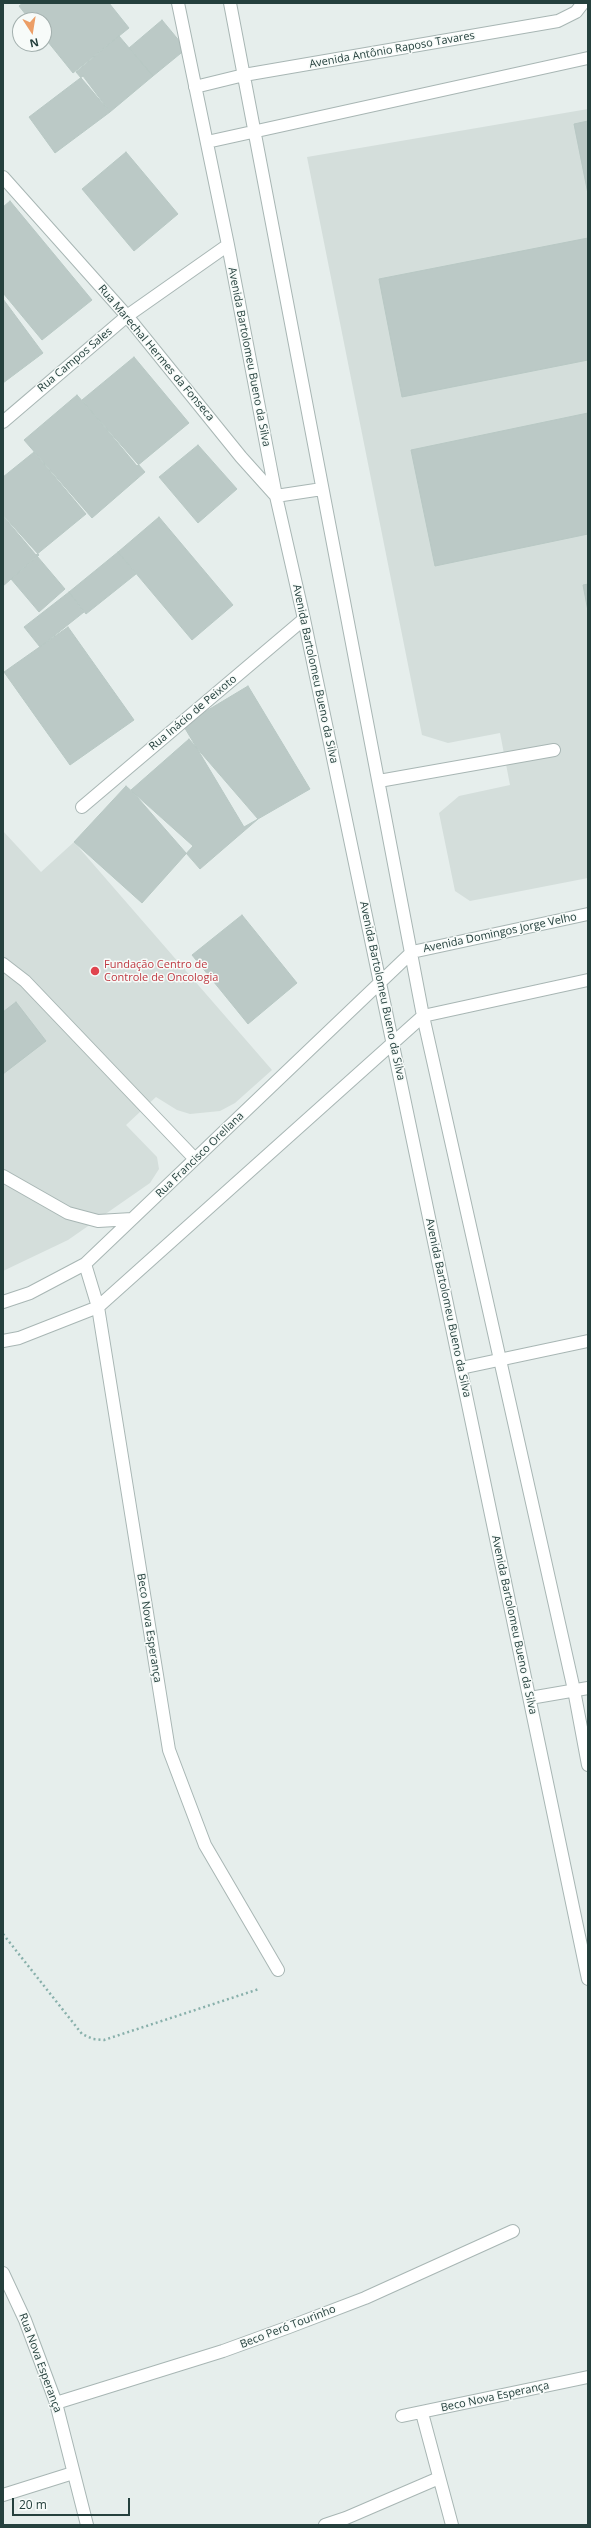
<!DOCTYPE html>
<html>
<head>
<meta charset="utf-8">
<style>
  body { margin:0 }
  #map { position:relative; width:591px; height:2528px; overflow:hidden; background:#e6eeec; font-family:"Open Sans",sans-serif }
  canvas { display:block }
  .frame { position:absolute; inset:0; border:4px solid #25403d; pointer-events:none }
  .north { position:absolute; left:12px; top:12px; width:40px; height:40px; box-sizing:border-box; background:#f7fbf9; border:1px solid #a3b0ae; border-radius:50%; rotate:168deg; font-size:11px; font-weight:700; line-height:16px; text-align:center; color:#25403d }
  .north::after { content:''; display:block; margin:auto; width:14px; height:18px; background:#ec9e66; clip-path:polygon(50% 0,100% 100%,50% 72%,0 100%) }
  .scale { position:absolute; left:12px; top:2498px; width:118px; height:18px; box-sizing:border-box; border:2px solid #25403d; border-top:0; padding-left:5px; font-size:12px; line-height:14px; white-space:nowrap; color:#25403d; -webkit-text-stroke:3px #f7fbf9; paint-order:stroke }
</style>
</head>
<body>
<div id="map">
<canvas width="591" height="2528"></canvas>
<div class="frame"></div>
<div class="north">N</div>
<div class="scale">20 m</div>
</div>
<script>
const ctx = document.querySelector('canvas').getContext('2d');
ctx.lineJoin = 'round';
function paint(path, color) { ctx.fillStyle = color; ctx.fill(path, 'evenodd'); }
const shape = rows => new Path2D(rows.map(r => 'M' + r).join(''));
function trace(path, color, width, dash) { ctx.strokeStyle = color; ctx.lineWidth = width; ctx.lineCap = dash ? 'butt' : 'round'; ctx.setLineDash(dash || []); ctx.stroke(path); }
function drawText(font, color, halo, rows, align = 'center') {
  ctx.font = font + ' "Open Sans",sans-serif'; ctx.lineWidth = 3; ctx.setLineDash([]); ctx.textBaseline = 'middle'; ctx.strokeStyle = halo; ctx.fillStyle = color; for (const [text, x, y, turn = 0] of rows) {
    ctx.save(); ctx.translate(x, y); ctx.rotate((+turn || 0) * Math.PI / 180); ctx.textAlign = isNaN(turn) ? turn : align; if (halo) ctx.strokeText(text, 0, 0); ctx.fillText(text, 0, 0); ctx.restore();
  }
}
const built = shape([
  [588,109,588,878,470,901,455,891,439,813,459,796,510,785,500,733,448,743,422,735,307,157],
  [3,831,41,872,74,842,272,1070,235,1103,220,1111,190,1114,177,1110,156,1097,126,1125,157,1157,159,1169,150,1183,68,1240,3,1271]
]);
const building = shape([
  [23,3,109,3,129,28,73,73,44,37,44,20,30,20,19,6,23,3],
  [162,20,186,49,153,76,129,48,162,20],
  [119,36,153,76,110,112,76,72,119,36],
  [83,76,110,112,55,153,29,117,83,76],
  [588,121,588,194,574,124,588,121],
  [126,152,178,214,134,251,82,189,126,152],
  [10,201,92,300,42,340,3,293,3,207,10,201],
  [588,238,588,360,402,397,379,279,588,238],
  [3,299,43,353,3,383,3,299],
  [134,357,189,423,137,466,82,400,134,357],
  [77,395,145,472,92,518,24,440,77,395],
  [588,413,588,534,435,566,411,450,588,413],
  [198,445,237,489,198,523,159,477,198,445],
  [34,452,86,514,36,555,3,516,3,477,34,452],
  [3,515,39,555,3,586,3,515],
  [159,517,233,605,192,640,118,552,159,517],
  [118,552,136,574,86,614,69,592,118,552],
  [37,556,65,589,39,612,11,579,37,556],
  [588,584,588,611,583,585,588,584],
  [69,592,84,612,40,647,24,627,69,592],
  [68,627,134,720,70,765,4,672,68,627],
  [248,686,310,789,244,827,183,725,248,686],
  [189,739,258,819,200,869,131,790,189,739],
  [126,786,193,846,142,903,74,842,126,786],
  [242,915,297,983,248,1024,192,955,242,915],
  [16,1002,46,1041,3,1074,3,1012,16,1002]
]);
const path = shape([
  [3,1934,82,2034,93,2039,104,2040,259,1989]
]);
const minor = shape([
  [178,3,228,245,276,496,304,619,588,1979],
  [230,3,423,1016,574,1690,588,1765],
  [195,87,244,75,558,21,576,12,583,3],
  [207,142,588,58],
  [3,177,127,316,241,457,276,496,322,489],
  [3,422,127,316,228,245],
  [379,781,554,750],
  [82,807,304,619],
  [412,952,588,914],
  [3,964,25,981,195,1159],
  [3,1176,68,1213,98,1221,132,1219],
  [85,1264,98,1307,169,1750,205,1845,278,1970],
  [3,1302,30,1293,85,1264,412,952],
  [3,1341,19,1338,98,1307,423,1016,588,980],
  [461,1368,588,1341],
  [530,1698,588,1688],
  [3,2273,25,2320,56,2403,87,2525],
  [56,2403,223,2351,289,2327,365,2298,513,2231],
  [422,2413,452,2525],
  [402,2416,588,2377],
  [3,2495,73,2473],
  [325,2525,346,2518,439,2478]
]);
const markers = [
  [95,971,5,"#e0444e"]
];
const streetNames = [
  ["Avenida Antônio Raposo Tavares",392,50,-10],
  ["Rua Marechal Hermes da Fonseca",156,353,50],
  ["Avenida Bartolomeu Bueno da Silva",249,357,79],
  ["Rua Campos Sales",75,360,-40],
  ["Avenida Bartolomeu Bueno da Silva",315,674,78],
  ["Rua Inácio de Peixoto",193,713,-40],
  ["Avenida Domingos Jorge Velho",500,933,-12],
  ["Avenida Bartolomeu Bueno da Silva",382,991,78],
  ["Rua Francisco Orellana",200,1155,-44],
  ["Avenida Bartolomeu Bueno da Silva",448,1308,78],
  ["Avenida Bartolomeu Bueno da Silva",514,1625,78],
  ["Beco Nova Esperança",149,1628,81],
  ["Beco Peró Tourinho",288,2327,-21],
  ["Rua Nova Esperança",40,2363,70],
  ["Beco Nova Esperança",495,2397,-12]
];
const healthNames = [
  ["Fundação Centro de",104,965],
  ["Controle de Oncologia",104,978]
];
paint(built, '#d4dedb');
paint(building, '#bbc9c6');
trace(building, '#b8c8c4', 1);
trace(minor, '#a8b6b4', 14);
trace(path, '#88b0ab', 2.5, [2, 3]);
trace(minor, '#fff', 12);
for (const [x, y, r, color] of markers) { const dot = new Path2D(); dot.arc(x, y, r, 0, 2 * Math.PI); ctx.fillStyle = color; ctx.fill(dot); trace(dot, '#f7fbf9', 1.5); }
drawText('11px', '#25403d', '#f7fbf9', streetNames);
drawText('11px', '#be3a42', '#f7fbf9', healthNames, 'left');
</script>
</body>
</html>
